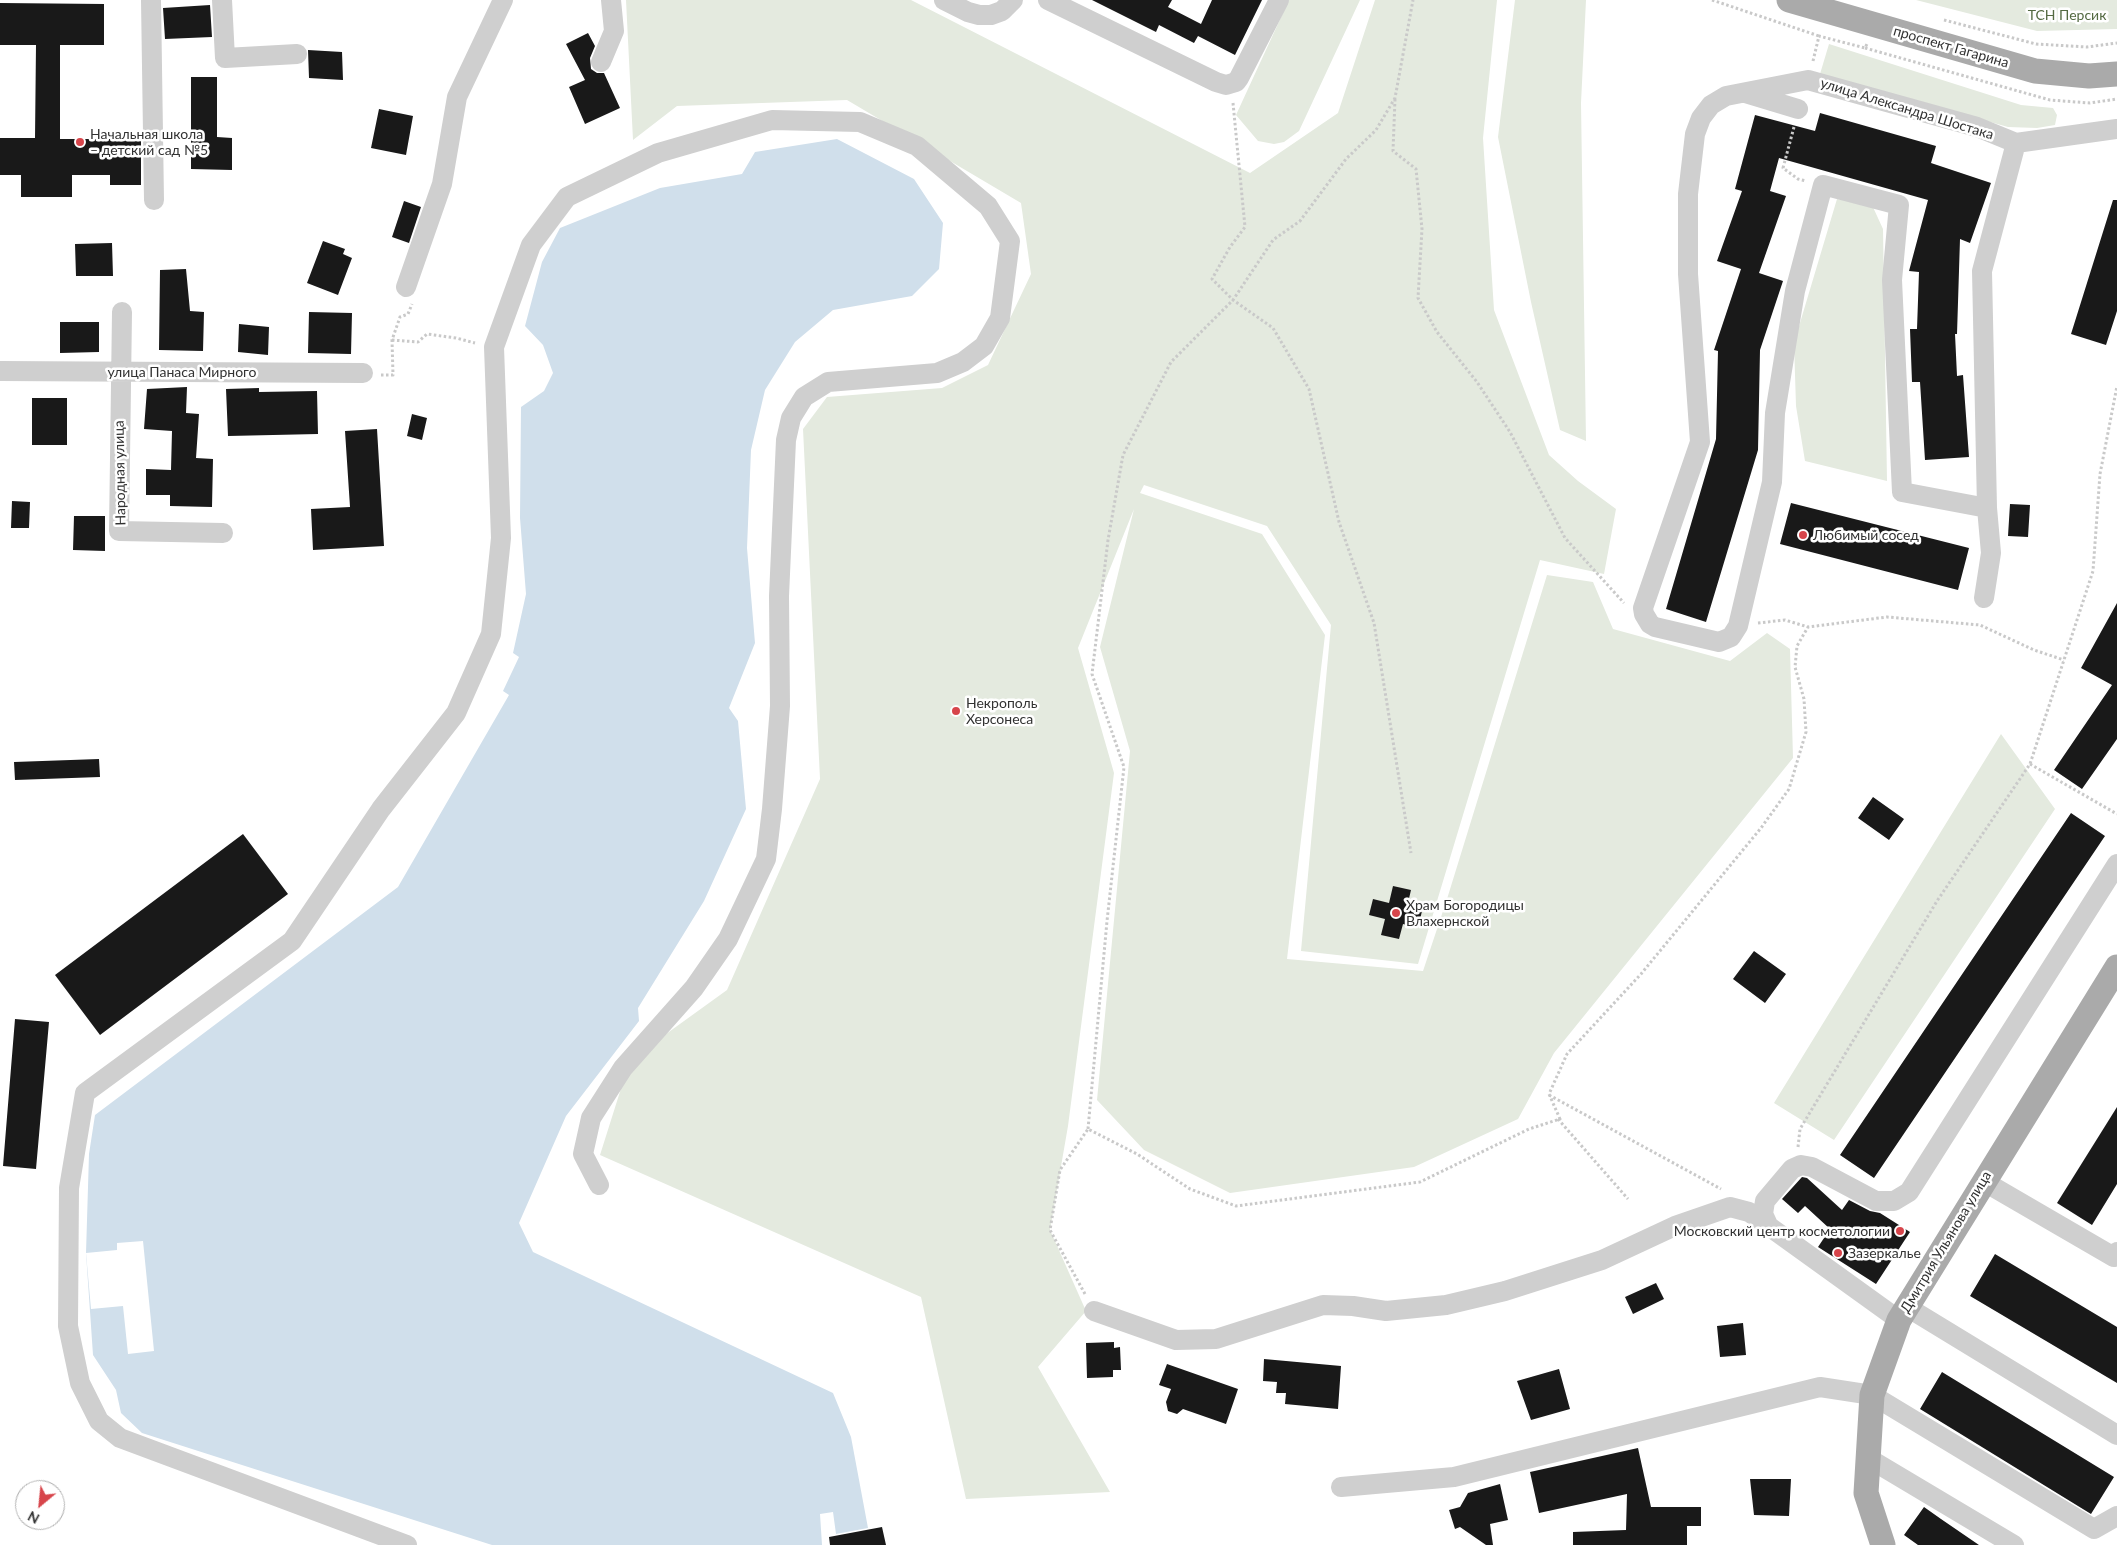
<!DOCTYPE html>
<html>
<head>
<meta charset="utf-8">
<style>
  body { margin:0 }
  #map { position:relative; width:2117px; height:1545px; overflow:hidden; background:#fff; font-family:Lato,sans-serif }
  canvas { display:block }
  .north { position:absolute; left:15px; top:1480px; width:50px; height:50px; box-sizing:border-box; background:#fff; border:1px solid #adadad; border-radius:50%; rotate:208deg; font-size:14px; font-weight:700; line-height:20px; text-align:center; color:#323232 }
  .north::after { content:''; display:block; margin:auto; width:18px; height:22px; background:#d7454b; clip-path:polygon(50% 0,100% 100%,50% 72%,0 100%) }
</style>
</head>
<body>
<div id="map">
<canvas width="2117" height="1545"></canvas>
<div class="north">N</div>
</div>
<script>
const ctx = document.querySelector('canvas').getContext('2d');
ctx.lineJoin = 'round';
function paint(path, color) { ctx.fillStyle = color; ctx.fill(path, 'evenodd'); }
const shape = rows => new Path2D(rows.map(r => 'M' + r).join(''));
function trace(path, color, width, dash) { ctx.strokeStyle = color; ctx.lineWidth = width; ctx.lineCap = dash ? 'butt' : 'round'; ctx.setLineDash(dash || []); ctx.stroke(path); }
function drawText(font, color, halo, rows, align = 'center') {
  ctx.font = font + ' Lato,sans-serif'; ctx.lineWidth = 5; ctx.setLineDash([]); ctx.textBaseline = 'middle'; ctx.strokeStyle = halo; ctx.fillStyle = color; for (const [text, x, y, turn = 0] of rows) {
    ctx.save(); ctx.translate(x, y); ctx.rotate((+turn || 0) * Math.PI / 180); ctx.textAlign = isNaN(turn) ? turn : align; if (halo) ctx.strokeText(text, 0, 0); ctx.fillText(text, 0, 0); ctx.restore();
  }
}
const green = shape([
  [626,0,911,0,1250,173,1338,113,1375,0,1497,0,1483,138,1494,310,1549,455,1578,481,1616,509,1604,574,1540,560,1418,964,1301,951,1331,625,1267,526,1144,485,1140,493,1262,534,1325,635,1287,959,1423,971,1447,899,1547,575,1593,582,1613,629,1730,661,1767,633,1790,649,1793,758,1554,1053,1518,1119,1414,1167,1230,1193,1144,1150,1097,1100,1130,751,1100,647,1134,509,1078,648,1114,773,1068,1126,1050,1230,1086,1311,1038,1367,1110,1492,966,1499,921,1297,600,1155,630,1060,727,990,820,779,803,429,827,397,942,388,988,365,1031,274,1021,203,847,100,677,106,633,140],
  [1289,0,1360,0,1299,131,1284,142,1274,144,1258,141,1236,115],
  [1515,0,1586,0,1581,103,1586,441,1560,430,1531,302,1498,137],
  [1916,0,2117,0,2117,29,2037,31],
  [1829,44,2021,105,2053,108,2057,115,2055,125,2037,128,2008,127,1820,74],
  [1837,199,1872,205,1883,229,1887,481,1805,461,1796,406,1794,343],
  [2001,734,2055,809,1834,1140,1774,1103]
]);
const water = shape([
  [837,139,914,179,943,223,939,269,912,296,833,310,795,342,765,390,751,450,747,548,755,643,729,708,738,721,746,809,704,901,638,1008,639,1021,566,1116,519,1223,533,1252,833,1393,851,1437,868,1528,836,1534,833,1512,820,1514,822,1545,492,1545,142,1433,121,1413,116,1390,93,1355,86,1253,89,1154,95,1115,398,887,509,695,503,691,519,657,513,653,526,594,520,518,521,407,544,391,553,373,543,345,525,326,542,262,560,228,660,188,742,174,755,152]
]);
const pier = shape([
  [143,1241,154,1351,128,1354,123,1306,91,1309,86,1253,117,1250,117,1243]
]);
const building = shape([
  [1092,0,1172,0,1168,7,1201,24,1212,0,1262,0,1235,55,1198,36,1194,43,1159,25,1156,32],
  [0,3,104,4,104,45,60,45,60,139,141,139,141,185,110,185,110,175,72,175,72,197,21,197,21,175,0,175,0,138,35,138,36,45,0,45],
  [210,5,212,37,165,39,163,8],
  [588,33,595,46,590,58,591,69,597,73,604,73,620,108,585,124,569,87,585,80,566,44],
  [308,50,342,52,343,80,309,78],
  [191,77,217,77,217,137,232,138,232,170,191,169],
  [379,109,413,116,406,155,371,148],
  [1820,113,1936,146,1931,163,1991,183,1970,243,1960,239,1957,334,1955,334,1957,376,1963,375,1969,457,1925,460,1920,382,1912,382,1910,329,1917,329,1919,272,1909,271,1928,200,1779,158,1770,191,1786,196,1759,273,1783,281,1760,350,1758,450,1706,622,1666,609,1716,439,1718,351,1714,350,1741,269,1717,261,1742,191,1735,189,1755,115,1815,131],
  [2113,200,2117,200,2117,311,2106,345,2071,334],
  [404,201,421,207,409,243,392,237],
  [323,241,345,249,343,254,352,258,338,295,307,283],
  [112,243,113,276,76,276,75,244],
  [186,269,190,311,204,312,203,351,159,350,160,270],
  [309,312,352,313,351,354,308,353],
  [60,322,99,322,99,352,60,353],
  [239,324,269,327,268,355,238,352],
  [187,387,186,413,199,414,196,458,213,459,212,507,170,506,170,495,146,495,146,469,171,470,172,431,144,429,147,389],
  [259,388,259,392,317,391,318,434,228,436,226,389],
  [32,398,67,398,67,445,32,445],
  [412,414,427,418,422,440,407,436],
  [377,429,384,546,313,550,311,509,350,507,345,431],
  [12,501,30,502,29,528,11,528],
  [1791,503,1969,548,1958,590,1780,544],
  [2010,504,2030,505,2028,537,2008,536],
  [74,516,105,516,105,551,73,550],
  [2117,603,2117,739,2082,789,2054,770,2112,685,2081,668],
  [99,759,100,777,15,780,14,762],
  [1873,797,1904,819,1889,840,1858,818],
  [2071,813,2105,836,1874,1178,1840,1155],
  [243,834,288,894,100,1035,55,975],
  [1393,886,1411,890,1407,907,1422,911,1418,928,1403,924,1399,939,1381,935,1385,919,1369,915,1373,899,1389,903],
  [1754,951,1786,974,1765,1003,1733,979],
  [15,1019,49,1022,36,1169,3,1166],
  [2117,1107,2117,1184,2092,1225,2057,1203],
  [1802,1177,1807,1178,1842,1210,1849,1200,1870,1211,1880,1213,1910,1232,1876,1284,1818,1247,1830,1229,1805,1206,1798,1213,1782,1199],
  [1995,1254,2117,1327,2117,1383,1970,1296],
  [1656,1283,1664,1299,1633,1314,1625,1297],
  [1743,1323,1746,1355,1720,1357,1717,1326],
  [1114,1342,1114,1348,1120,1347,1121,1370,1113,1370,1113,1377,1087,1378,1086,1343],
  [1264,1359,1341,1366,1338,1409,1285,1404,1286,1393,1276,1393,1277,1382,1263,1381],
  [1167,1364,1238,1389,1226,1424,1183,1409,1177,1414,1168,1411,1166,1402,1171,1389,1159,1385],
  [1559,1369,1570,1409,1531,1420,1517,1381],
  [1942,1372,2114,1477,2091,1514,1920,1409],
  [1638,1448,1651,1507,1701,1507,1701,1526,1687,1526,1687,1545,1573,1545,1573,1532,1626,1530,1627,1494,1539,1513,1530,1472],
  [1750,1479,1791,1479,1789,1516,1754,1515],
  [1500,1484,1508,1520,1490,1524,1493,1545,1486,1545,1460,1527,1455,1529,1449,1510,1460,1507,1468,1493],
  [1924,1507,1941,1519,1979,1545,1918,1545,1904,1535],
  [882,1527,886,1545,830,1545,829,1537]
]);
const path = shape([
  [1712,0,1819,36],
  [1944,20,2036,44,2087,47,2117,43],
  [1865,48,2050,100,2090,103,2117,99],
  [1813,61,1819,36,1865,48,1867,44],
  [1395,99,1393,151,1416,169,1422,229,1418,298,1437,332,1477,382,1510,432,1565,538,1624,603],
  [1233,103,1245,227,1230,247,1212,279,1233,300,1273,328,1309,389,1339,522,1374,623,1411,853],
  [1794,127,1783,168,1798,179,1806,181],
  [392,340,418,342,427,334,456,338,475,343],
  [381,375,393,375,392,340,400,317,408,314,412,304],
  [1758,623,1785,620,1808,627,1887,617,1980,625,2034,650,2064,660],
  [2030,764,2117,814],
  [1549,1095,1721,1189],
  [1558,1119,1628,1199],
  [1088,1129,1107,921,1124,767,1092,674,1108,540,1123,455,1171,362,1233,300,1273,240,1300,221,1346,159,1376,130,1395,98,1413,0],
  [1798,1147,1800,1129,1937,901,2030,764,2093,571,2100,474,2117,386],
  [1085,1294,1050,1230,1060,1170,1088,1129,1137,1154,1190,1189,1236,1206,1420,1182,1529,1129,1560,1119,1549,1094,1567,1054,1641,974,1761,828,1789,789,1806,732,1804,699,1795,667,1797,646,1808,627]
]);
const minor = shape([
  [151,0,154,200],
  [222,0,225,58,297,54],
  [944,0,968,12,979,15,991,15,1002,11,1013,0],
  [1048,0,1216,82,1226,85,1236,82,1239,78,1279,0],
  [601,62,614,31,611,0],
  [1745,93,1798,109],
  [406,287,442,184,457,97,503,0],
  [122,312,119,531,223,533],
  [0,371,363,373],
  [1987,508,1902,492,1892,280,1899,205,1823,185,1795,291,1775,413,1772,482,1738,626,1731,637,1719,642,1655,627,1650,624,1644,614,1643,608,1700,442,1688,274,1688,194,1695,134,1701,118,1711,105,1726,96,1808,80,1977,127,2016,143,2117,129],
  [1984,598,1991,553,1987,508,1982,271,2016,143],
  [1983,1181,2114,1257,2117,1252],
  [1768,1225,1763,1214,1765,1201,1792,1169,1801,1165,1812,1167,1876,1201,1894,1201,1909,1192,2117,864],
  [1907,1307,2117,1435],
  [1094,1311,1176,1340,1216,1339,1323,1305,1353,1306,1386,1311,1446,1305,1505,1291,1602,1260,1675,1226,1730,1207,1749,1212,1899,1320],
  [1868,1458,2014,1545],
  [1341,1487,1454,1477,1820,1387,1872,1395,2094,1529,2117,1516],
  [407,1545,120,1438,99,1421,80,1383,68,1326,69,1188,85,1093,292,941,381,809,456,713,491,634,501,538,494,347,531,245,567,197,658,153,772,120,860,122,917,146,988,206,1010,241,1000,318,984,346,963,362,937,373,828,382,804,397,791,418,786,440,779,596,780,706,772,809,766,859,728,939,694,988,623,1068,591,1118,583,1154,599,1185]
]);
const major = shape([
  [1789,0,2035,71,2089,76,2117,74],
  [1883,1545,1866,1493,1872,1395,1899,1320,2117,967]
]);
const markers = [
  [80,142,5,"#d7454b"],
  [1803,535,5,"#d7454b"],
  [956,711,5,"#d7454b"],
  [1396,913,5,"#d7454b"],
  [1900,1231,5,"#d7454b"],
  [1838,1253,5,"#d7454b"]
];
const parkNames = [
  ["ТСН Персик",2067,15]
];
const streetNames = [
  ["проспект Гагарина",1951,47,16],
  ["улица Александра Шостака",1907,109,17],
  ["улица Панаса Мирного",182,372],
  ["Народная улица",120,473,-91],
  ["Дмитрия Ульянова улица",1946,1242,-59]
];
const poiNames = [
  ["Начальная школа",90,134],
  ["– детский сад №5",90,150],
  ["Любимый сосед",1813,535],
  ["Некрополь",966,703],
  ["Херсонеса",966,719],
  ["Храм Богородицы",1406,905],
  ["Влахернской",1406,921],
  ["Московский центр косметологии",1890,1231,"right"],
  ["Зазеркалье",1848,1253]
];
paint(green, '#e4eadf');
paint(water, '#d0dfeb');
paint(pier, '#fff');
paint(building, '#191919');
trace(path, '#c9c9c9', 3, [2.5, 2.5]);
trace(minor, '#cfcfcf', 20);
trace(major, '#aaa', 25);
for (const [x, y, r, color] of markers) { const dot = new Path2D(); dot.arc(x, y, r, 0, 2 * Math.PI); ctx.fillStyle = color; ctx.fill(dot); trace(dot, '#fff', 2); }
drawText('14px', '#546a42', '#fff', parkNames);
drawText('14px', '#323232', '#fff', streetNames);
drawText('14px', '#323232', '#fff', poiNames, 'left');
</script>
</body>
</html>
